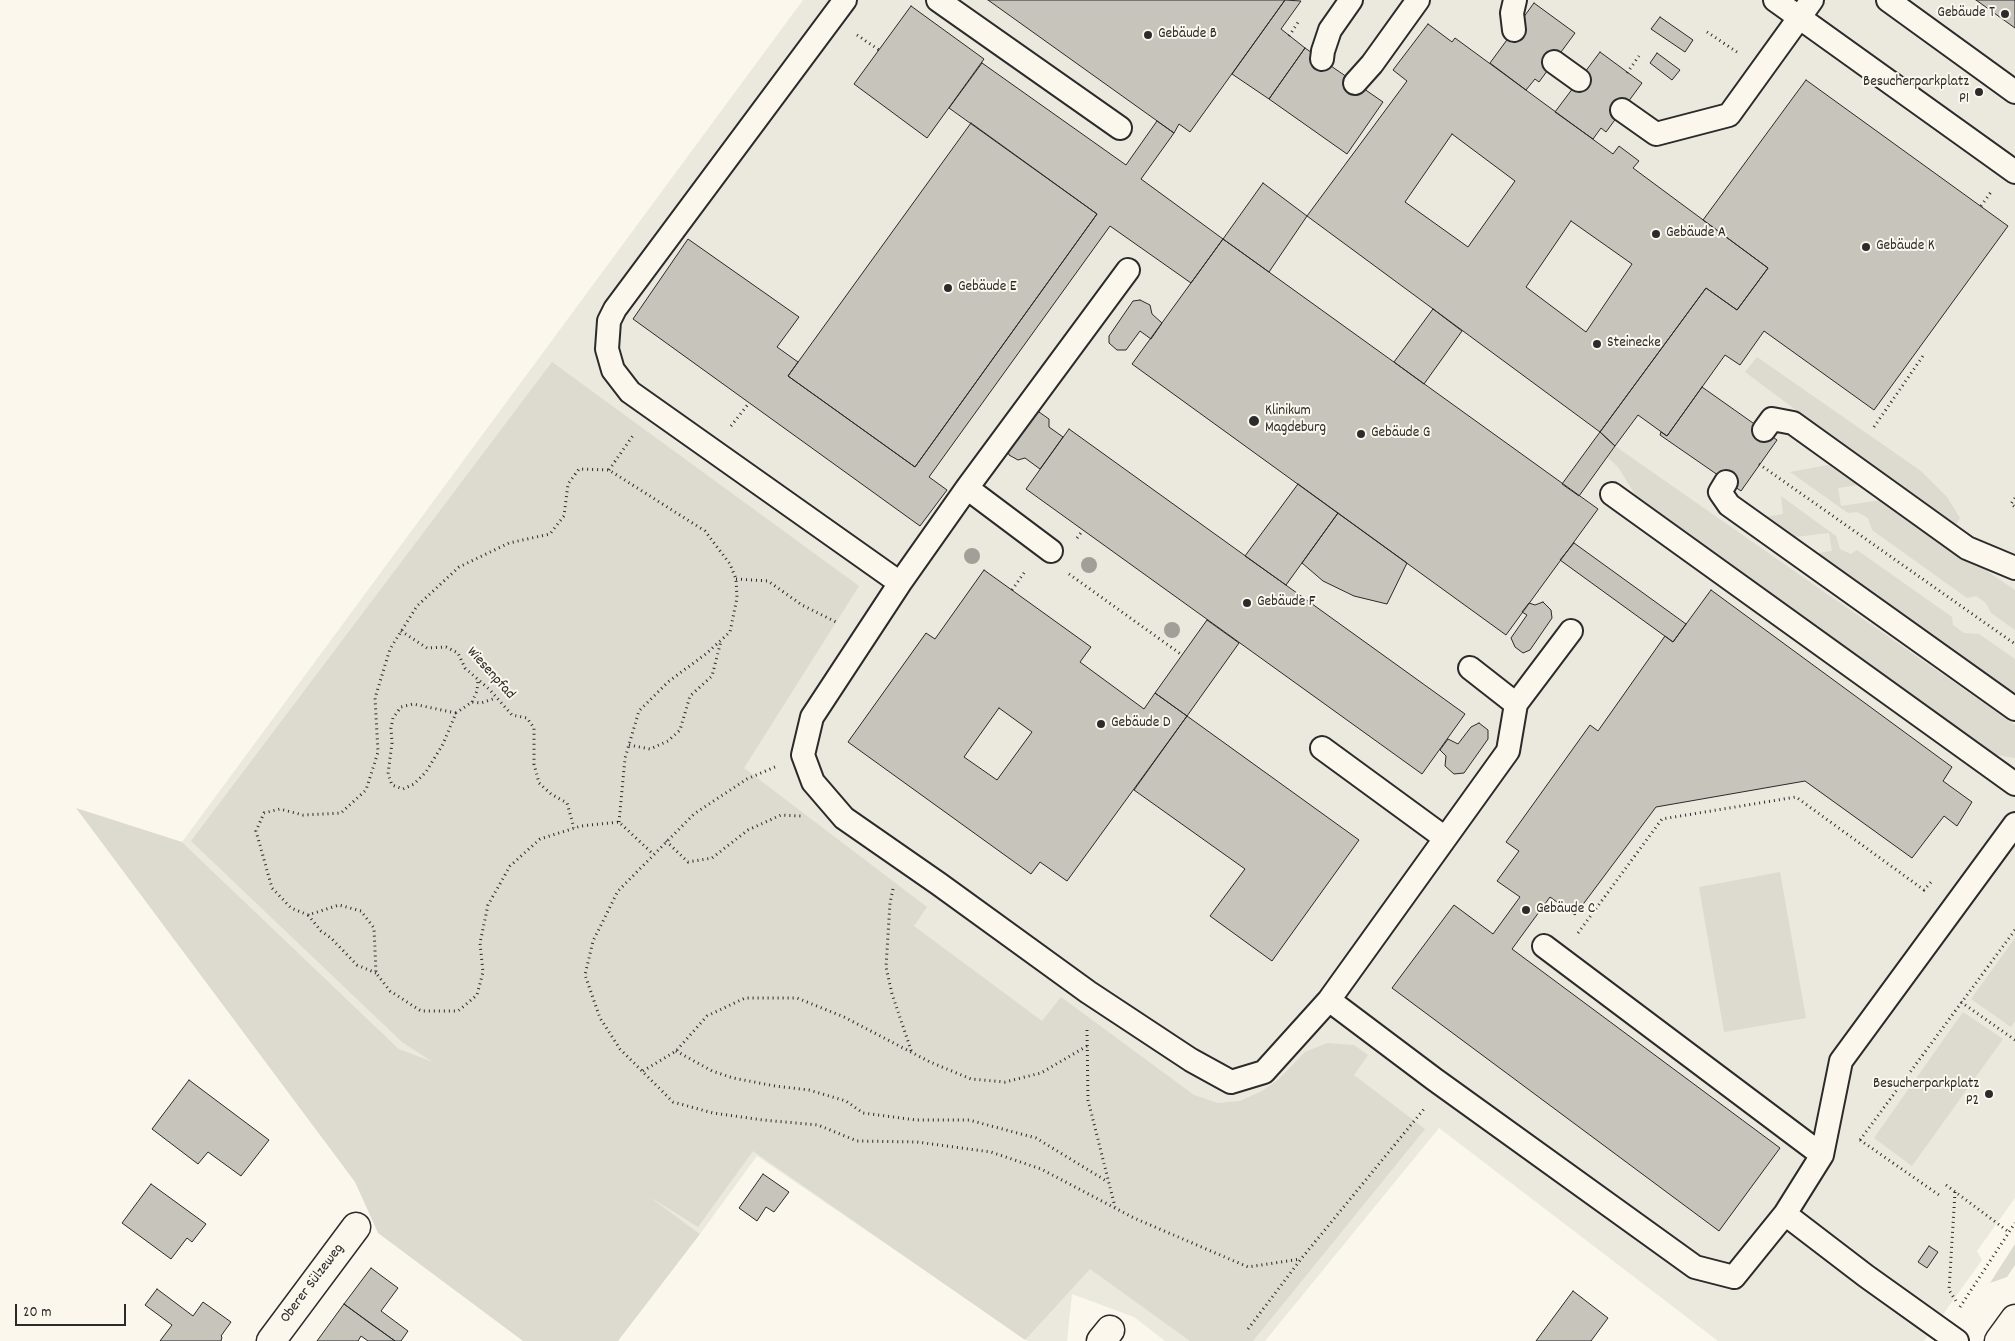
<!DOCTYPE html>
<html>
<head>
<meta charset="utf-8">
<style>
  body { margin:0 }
  #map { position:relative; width:2015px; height:1341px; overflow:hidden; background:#fbf7ec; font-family:Dekko,sans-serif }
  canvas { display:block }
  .scale { position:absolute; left:15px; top:1304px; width:111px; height:22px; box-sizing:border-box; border:2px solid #2b2b2b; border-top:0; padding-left:6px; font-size:15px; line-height:18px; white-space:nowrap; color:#2b2b2b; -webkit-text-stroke:4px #fbf7ec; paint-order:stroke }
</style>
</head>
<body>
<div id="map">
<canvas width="2015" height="1341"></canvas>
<div class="scale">20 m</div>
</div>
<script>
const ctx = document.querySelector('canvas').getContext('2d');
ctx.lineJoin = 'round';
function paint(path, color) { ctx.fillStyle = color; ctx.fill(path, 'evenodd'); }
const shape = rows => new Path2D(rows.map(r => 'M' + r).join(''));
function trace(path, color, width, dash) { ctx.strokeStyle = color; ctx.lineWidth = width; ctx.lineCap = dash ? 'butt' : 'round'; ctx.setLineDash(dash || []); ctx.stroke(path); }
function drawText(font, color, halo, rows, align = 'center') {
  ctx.font = font + ' Dekko,sans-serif'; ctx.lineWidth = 4; ctx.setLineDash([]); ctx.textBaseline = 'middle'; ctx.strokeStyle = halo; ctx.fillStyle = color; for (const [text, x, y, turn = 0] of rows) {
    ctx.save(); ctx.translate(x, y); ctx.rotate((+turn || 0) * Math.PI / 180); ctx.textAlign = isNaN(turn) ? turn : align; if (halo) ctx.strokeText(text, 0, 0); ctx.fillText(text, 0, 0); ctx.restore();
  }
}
const built = shape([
  [803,0,2015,0,2015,1198,1977,1251,1982,1260,1924,1341,1718,1341,1439,1128,1265,1341,1165,1341,1134,1317,1072,1294,1067,1341,1028,1341,757,1156,700,1234,506,1091,399,1049,182,842]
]);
const green = shape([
  [1757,357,1921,471,1947,497,1960,518,1954,528,1745,372],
  [552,362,859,586,744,768,927,907,914,926,1042,1021,1061,997,1194,1095,1218,1103,1240,1101,1262,1091,1278,1080,1305,1052,1327,1043,1354,1045,1368,1055,1354,1075,1425,1129,1253,1341,1190,1341,1090,1269,1025,1340,753,1151,698,1227,650,1197,700,1234,618,1341,523,1341,378,1233,355,1182,76,808,182,842,399,1049,433,1062,402,1042,191,841],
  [1615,446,2015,725,2015,758,1992,754,1636,496,1618,467,1607,457],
  [1828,465,1858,485,1838,488,1841,506,1882,500,2015,590,2015,630,1991,613,1986,603,1976,596,1967,598,1872,530,1868,518,1857,512,1848,513,1790,472],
  [1781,496,1836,536,1840,549,1851,554,1857,550,1952,617,1953,625,1964,633,1979,634,2015,659,2015,699,1811,554,1832,551,1829,533,1787,538,1760,518,1783,514],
  [1780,872,1806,1018,1724,1032,1699,887],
  [2015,938,2015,1021,2011,1027,1971,999],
  [1963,1012,2003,1039,1912,1166,1874,1138],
  [2015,1244,2015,1265,2007,1277,1990,1283]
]);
const building = shape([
  [988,0,1285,0,1190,132,1179,124,1174,133,988,0],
  [1285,0,1301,1,1281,29,1305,48,1269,99,1232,74,1285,0],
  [1976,0,2015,0,2015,28,1976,0],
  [1534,3,1575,33,1539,82,1535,79,1526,90,1490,63,1534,3],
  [911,6,984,59,927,138,854,84,911,6],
  [1660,17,1693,40,1685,52,1651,29,1660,17],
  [1428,24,1452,42,1455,38,1613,154,1619,146,1639,161,1633,168,1768,268,1737,310,1706,288,1600,432,1307,216,1407,81,1393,70,1428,24],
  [1452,134,1515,181,1468,247,1405,202,1452,134],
  [1571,221,1632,264,1586,332,1526,287,1571,221],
  [1305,48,1383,102,1347,154,1269,99,1305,48],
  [1600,52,1642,83,1606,132,1601,128,1593,139,1555,112,1600,52],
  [1657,53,1680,70,1672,80,1650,63,1657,53],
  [982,63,1126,165,1157,121,1174,133,1141,179,1223,239,1191,283,1110,226,929,477,947,490,920,526,633,319,688,239,799,317,777,347,798,362,788,376,915,467,1097,214,949,108,982,63],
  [1806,80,2008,226,1874,410,1764,331,1740,365,1725,355,1667,436,1638,415,1615,446,1600,432,1706,288,1737,310,1768,268,1703,220,1806,80],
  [971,123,1097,214,915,467,788,376,971,123],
  [1263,183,1307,216,1269,272,1223,239,1263,183],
  [1223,239,1598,509,1506,635,1132,364,1223,239],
  [1140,300,1150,305,1152,314,1162,323,1151,339,1140,331,1126,350,1117,350,1109,343,1109,336,1133,301,1140,300],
  [1433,309,1462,331,1424,384,1394,362,1433,309],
  [1702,387,1777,440,1741,491,1660,435,1661,432,1667,436,1702,387],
  [1039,412,1049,419,1049,427,1063,437,1040,469,1025,458,1018,460,1009,455,1008,449,1034,414,1039,412],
  [1069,429,1465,714,1422,774,1026,489,1069,429],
  [1600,432,1615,446,1579,496,1562,484,1600,432],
  [1298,484,1338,513,1286,585,1245,556,1298,484],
  [1338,513,1407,563,1387,604,1354,596,1323,581,1302,563,1338,513],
  [1574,543,1686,624,1673,642,1560,560,1574,543],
  [984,570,1091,647,1080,662,1144,709,1155,693,1187,716,1067,881,1040,862,1031,874,848,742,926,633,935,639,984,570],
  [999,708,1032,732,997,780,964,757,999,708],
  [1711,590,1952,767,1943,781,1972,802,1957,826,1944,816,1912,858,1805,781,1656,807,1575,915,1550,897,1512,949,1780,1148,1719,1231,1392,988,1454,905,1493,934,1520,897,1497,881,1519,851,1506,842,1590,725,1598,731,1665,636,1673,642,1711,590],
  [1543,602,1551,610,1552,618,1530,650,1523,653,1515,647,1511,638,1527,615,1522,612,1529,603,1535,605,1543,602],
  [1207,620,1239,643,1187,716,1155,693,1207,620],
  [1187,716,1359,840,1272,961,1210,916,1245,869,1134,790,1187,716],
  [1479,723,1488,730,1488,739,1464,773,1454,774,1445,766,1446,756,1440,750,1448,739,1458,744,1471,727,1479,723],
  [189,1080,269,1140,241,1176,208,1152,198,1164,152,1129,189,1080],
  [763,1174,789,1192,774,1212,766,1207,757,1221,739,1208,763,1174],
  [151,1184,206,1224,192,1242,187,1238,171,1259,122,1223,151,1184],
  [1929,1246,1938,1252,1927,1268,1918,1262,1929,1246],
  [371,1268,398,1288,381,1311,408,1331,401,1341,395,1341,344,1304,371,1268],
  [157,1289,193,1316,203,1302,231,1322,221,1336,222,1337,221,1341,160,1341,172,1325,145,1305,157,1289],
  [1573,1291,1608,1318,1591,1341,1536,1341,1573,1291],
  [344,1304,371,1324,395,1341,368,1341,361,1336,358,1341,317,1341,344,1304]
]);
const path = shape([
  [1707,32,1737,52],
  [857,35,879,50],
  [1289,36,1299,21],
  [1627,73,1639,56],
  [1981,206,1991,192],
  [731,426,749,403],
  [1874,427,1925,353],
  [1759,464,2015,644],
  [609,470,634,434],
  [2015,498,2011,504,2015,507],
  [1077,538,1083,530],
  [1069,574,1182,655],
  [736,579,768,581,802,605,838,623],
  [1012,590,1026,570],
  [401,631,427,648,446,647,458,653,465,668,490,690,512,715,527,718,534,728,534,764,539,783,551,794,567,803,574,828],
  [472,702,477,691,478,680],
  [456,713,413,704,401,707,393,718,391,728,392,743,388,774,392,785,403,789,414,784,426,772,443,744,456,713,472,702,481,703,496,698],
  [629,745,650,749,668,741,680,730,690,696,712,676,721,641],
  [775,767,747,779,694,814,618,891,593,941,585,975,600,1018,620,1049,673,1102,713,1113,763,1120,818,1125,857,1141,917,1142,991,1152,1041,1169,1134,1218,1248,1267,1301,1259],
  [619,822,625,758,639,711,668,682,707,653,730,632,737,598,736,579,730,564,705,531,609,470,579,469,568,484,564,516,550,534,509,543,459,567,417,606,390,649,375,698,378,752,366,790,341,813,303,815,280,809,264,813,256,831,272,888,291,908,308,915,339,905,361,911,374,928,376,973,390,991,421,1011,458,1011,477,995,483,972,480,943,488,905,510,866,540,839,581,826,619,822,653,854],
  [666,841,688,862,712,858,748,830,781,815,802,816],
  [893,889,890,903,886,967,892,994,912,1053],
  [308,915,321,931,331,938,357,965,376,973],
  [1578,933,1662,819,1796,797,1924,890,1931,882],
  [1961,1002,2015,1040],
  [1087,1030,1088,1100,1115,1207],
  [676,1051,712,1071,733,1078,775,1086,809,1090,846,1101,863,1113,916,1120,969,1120,1036,1138,1108,1182],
  [643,1071,676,1051,707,1016,745,998,797,998,844,1017,930,1062,971,1079,1005,1082,1041,1073,1087,1046],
  [1860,1140,2015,930],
  [1860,1140,1939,1195],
  [1946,1185,2009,1232],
  [1955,1192,1949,1290,1956,1301],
  [1960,1307,2015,1223],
  [1248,1329,1301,1259,1424,1109]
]);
const service = shape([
  [845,0,615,309,609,321,607,349,613,370,630,392,900,583],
  [938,0,1120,128],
  [1775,0,2015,172],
  [1888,0,2015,92],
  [1514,30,1512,13,1515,0],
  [1322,59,1323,51,1330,30,1351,0],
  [1554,62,1579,80],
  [1355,83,1372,64,1418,0],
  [1622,110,1656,134,1729,115,1812,0],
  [1128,270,967,488,900,583,812,717,803,755,813,782,844,818,939,884,1088,992,1191,1060,1231,1082,1264,1072,1329,1000,1508,751,1516,704,1571,631],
  [1764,430,1772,419,1793,423,1967,548,2015,568],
  [1726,482,1720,492,1729,505,2015,709],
  [967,488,1051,551],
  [1612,494,2015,784],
  [1470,668,1516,704],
  [1322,748,1445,838],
  [1544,946,1822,1155],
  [1329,1000,1434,1079,1695,1267,1734,1277,1785,1214],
  [1957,1341,1866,1276,1785,1214,1822,1155,1841,1061,2015,824]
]);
const minor = shape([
  [271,1341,356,1227],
  [1101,1341,1110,1330]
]);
const secondary = shape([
  [1999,1341,2015,1319]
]);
const trees = [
  [972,556],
  [1089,565],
  [1172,630]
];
const markers = [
  [2005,14,5,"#2b2b2b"],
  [1148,35,5,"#2b2b2b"],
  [1979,92,5,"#2b2b2b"],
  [1656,234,5,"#2b2b2b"],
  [1866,247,5,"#2b2b2b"],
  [948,288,5,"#2b2b2b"],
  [1597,344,5,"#2b2b2b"],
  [1254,421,6,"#2b2b2b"],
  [1361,434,5,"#2b2b2b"],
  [1247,603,5,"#2b2b2b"],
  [1101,724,5,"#2b2b2b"],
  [1526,910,5,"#2b2b2b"],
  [1989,1094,5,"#2b2b2b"]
];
const poiNames = [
  ["Gebäude T",1995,14,"right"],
  ["Gebäude B",1158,35],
  ["Besucherparkplatz",1969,83,"right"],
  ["P1",1969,100,"right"],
  ["Gebäude A",1666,234],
  ["Gebäude K",1876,247],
  ["Gebäude E",958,288],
  ["Steinecke",1607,344],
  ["Klinikum",1265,412],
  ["Magdeburg",1265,429],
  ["Gebäude G",1371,434],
  ["Gebäude F",1257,603],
  ["Gebäude D",1111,724],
  ["Gebäude C",1536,910],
  ["Besucherparkplatz",1979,1085,"right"],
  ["P2",1979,1102,"right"]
];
const streetNames = [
  ["Wiesenpfad",490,674,48],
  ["Oberer Sülzeweg",313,1284,-53]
];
paint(built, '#ebe8de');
paint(green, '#dddad0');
paint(building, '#c7c4bc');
trace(building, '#2b2b2b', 1);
trace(service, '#2b2b2b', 26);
trace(minor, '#2b2b2b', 31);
trace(secondary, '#2b2b2b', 31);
trace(path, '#2b2b2b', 3, [1, 4]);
trace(service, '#fbf7ec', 22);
trace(minor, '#fbf7ec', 28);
trace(secondary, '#fbf7ec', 28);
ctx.fillStyle = '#a19f98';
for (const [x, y] of trees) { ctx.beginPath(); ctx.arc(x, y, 8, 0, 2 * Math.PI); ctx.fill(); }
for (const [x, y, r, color] of markers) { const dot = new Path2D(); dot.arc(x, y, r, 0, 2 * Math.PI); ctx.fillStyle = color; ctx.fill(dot); trace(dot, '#fbf7ec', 2); }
drawText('15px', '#2b2b2b', '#fbf7ec', poiNames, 'left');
drawText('15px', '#2b2b2b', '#fbf7ec', streetNames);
</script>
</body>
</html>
